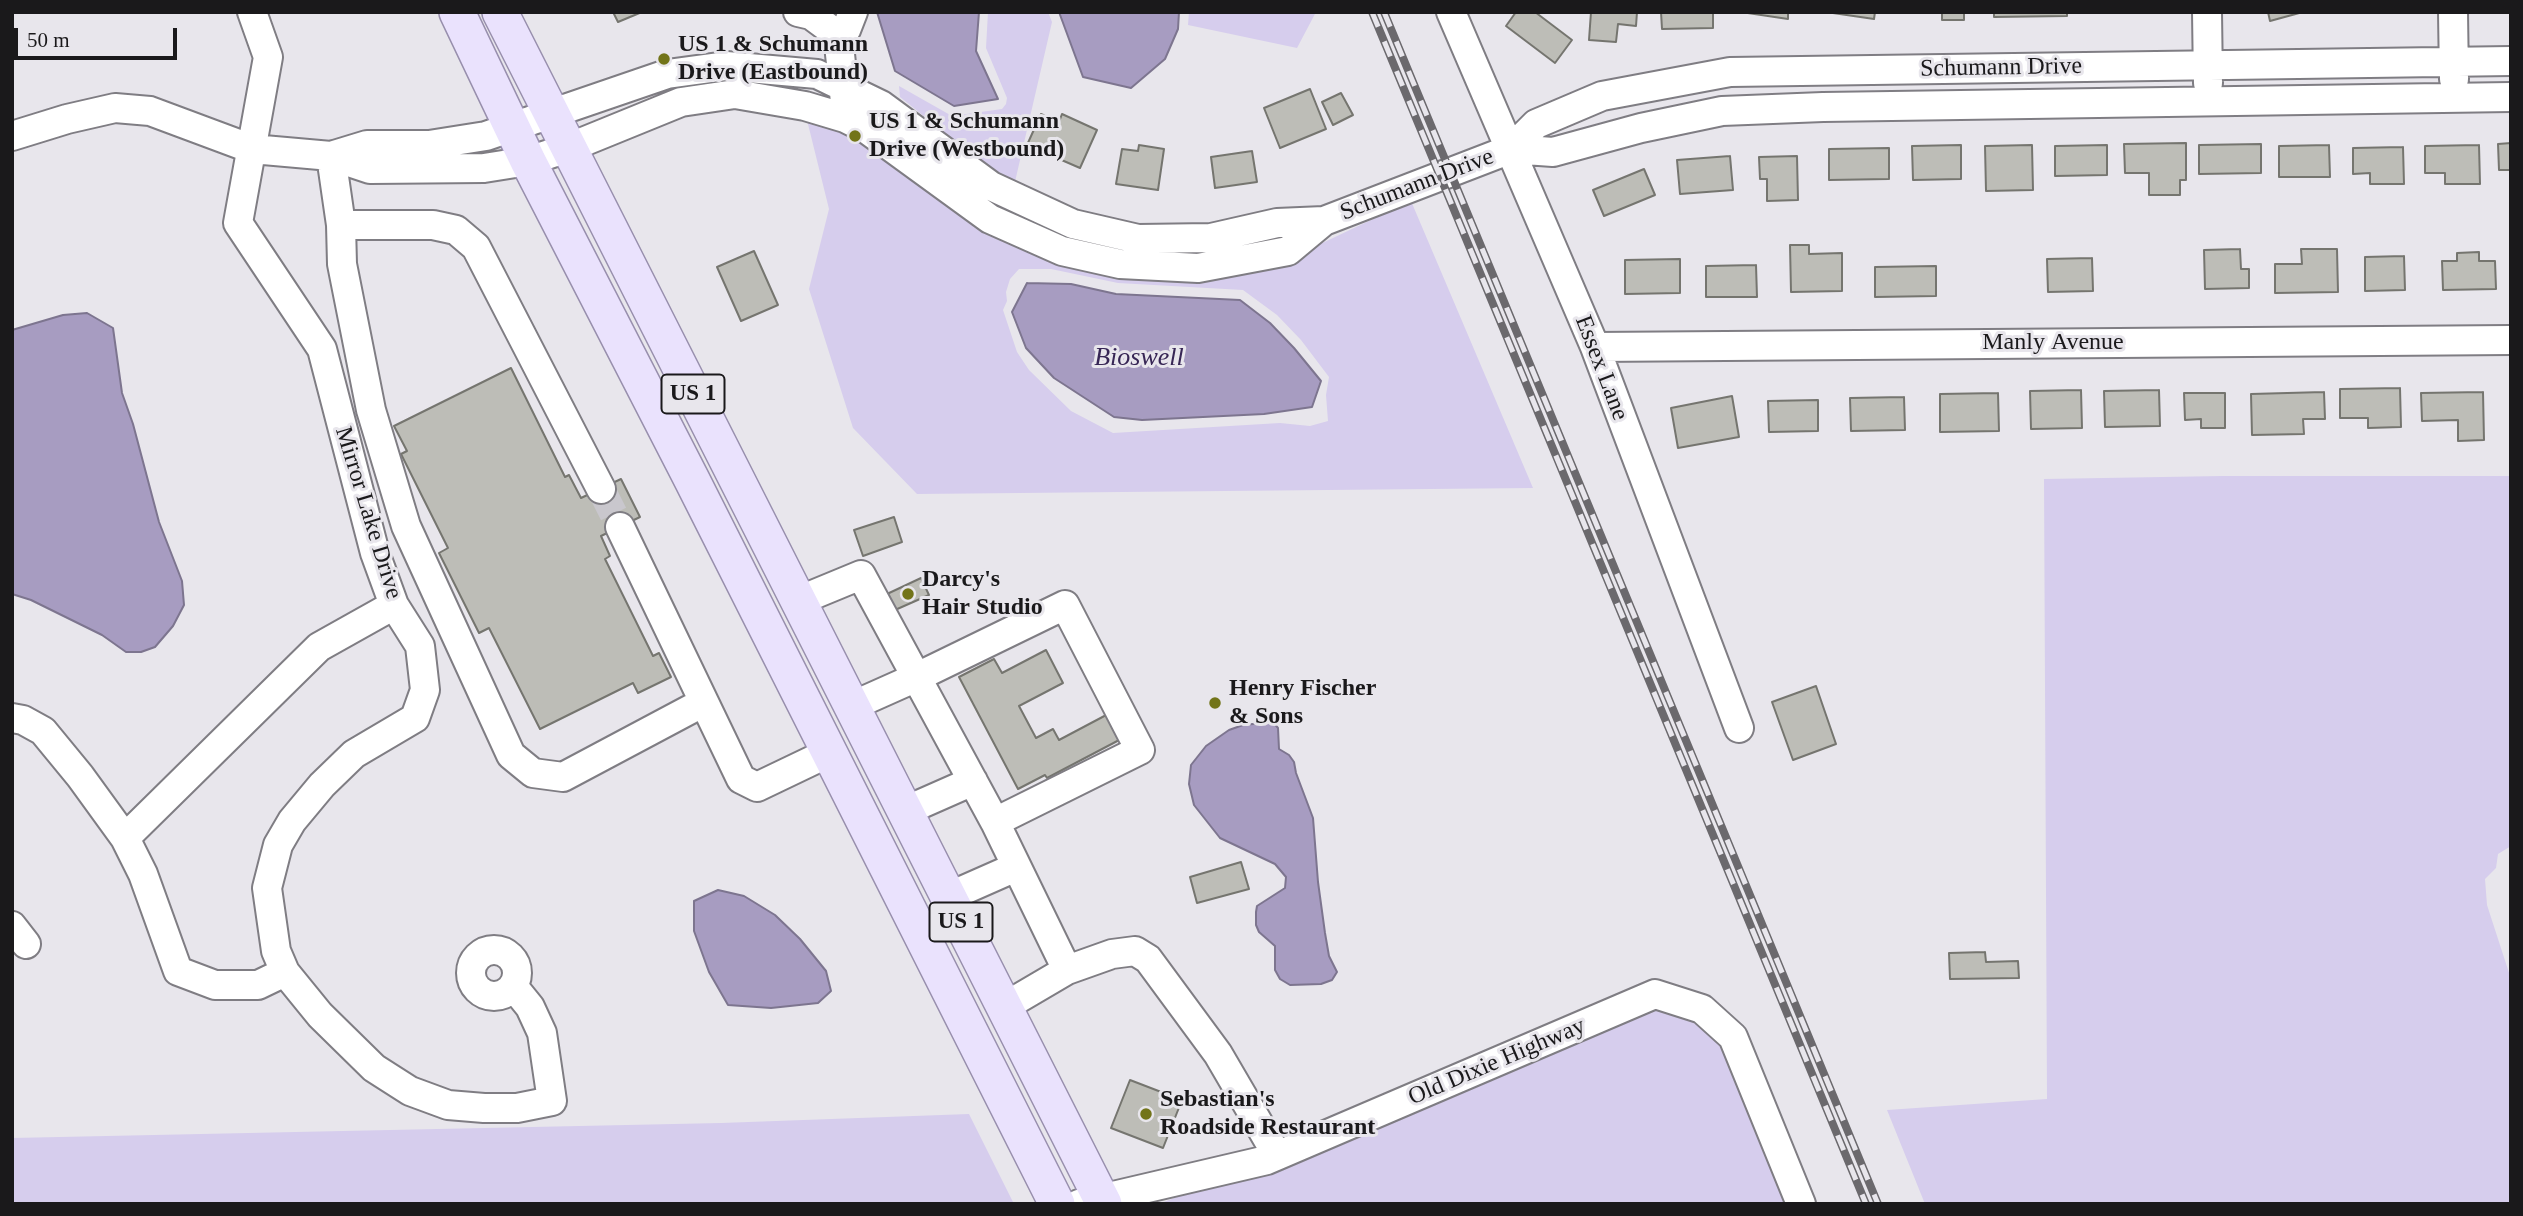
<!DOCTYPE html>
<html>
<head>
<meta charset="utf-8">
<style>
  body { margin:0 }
  #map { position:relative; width:2523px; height:1216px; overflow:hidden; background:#e8e6ec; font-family:"Times New Roman",serif }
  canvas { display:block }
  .frame { position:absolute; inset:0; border:14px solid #1a191b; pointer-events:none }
  .scale { position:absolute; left:14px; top:28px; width:163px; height:32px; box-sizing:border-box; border:4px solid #1a191b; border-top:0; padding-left:9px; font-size:21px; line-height:24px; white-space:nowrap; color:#1a191b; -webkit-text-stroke:5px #e8e6ec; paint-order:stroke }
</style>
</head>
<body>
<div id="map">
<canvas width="2523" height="1216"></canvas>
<div class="frame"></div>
<div class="scale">50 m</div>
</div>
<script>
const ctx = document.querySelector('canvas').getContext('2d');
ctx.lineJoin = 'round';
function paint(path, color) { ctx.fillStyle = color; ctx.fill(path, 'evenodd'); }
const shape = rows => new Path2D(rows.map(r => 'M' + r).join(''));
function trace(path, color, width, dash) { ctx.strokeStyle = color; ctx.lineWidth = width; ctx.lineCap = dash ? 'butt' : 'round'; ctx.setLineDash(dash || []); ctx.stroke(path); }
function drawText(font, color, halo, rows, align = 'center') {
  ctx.font = font + ' "Times New Roman",serif'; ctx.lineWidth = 6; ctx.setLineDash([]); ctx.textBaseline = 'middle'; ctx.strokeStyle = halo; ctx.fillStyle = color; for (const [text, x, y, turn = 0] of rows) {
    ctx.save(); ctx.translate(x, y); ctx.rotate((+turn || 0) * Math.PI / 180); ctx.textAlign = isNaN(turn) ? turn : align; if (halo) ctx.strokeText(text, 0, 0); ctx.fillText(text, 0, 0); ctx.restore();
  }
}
const green = shape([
  [988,12,1048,12,1052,22,1014,186,997,175,900,97,899,86,952,116,1002,109,1006,104,1007,98,986,48],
  [1189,12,1316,12,1297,48,1188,25],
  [807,120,861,139,1006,239,1276,265,1411,201,1533,488,917,494,853,428,809,289,829,209],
  [1019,269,1051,269,1118,283,1243,290,1277,315,1301,340,1329,377,1326,395,1328,421,1310,426,1280,423,1113,433,1071,411,1029,370,1017,352,1003,310,1007,301,1006,292,1010,279],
  [2222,476,2511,476,2511,846,2498,854,2496,868,2485,879,2487,905,2511,979,2511,1204,1925,1204,1887,1110,2047,1099,2044,479],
  [1655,1007,1697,1020,1724,1045,1788,1204,1159,1204],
  [969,1114,1014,1204,12,1204,12,1138,721,1123]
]);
const water = shape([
  [877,12,979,12,976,51,998,99,954,106,895,71,877,12],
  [1059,12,1179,12,1178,29,1165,59,1131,88,1083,77,1059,12],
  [1027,283,1071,284,1116,294,1240,300,1270,323,1294,348,1321,381,1312,407,1264,414,1142,420,1114,417,1054,378,1026,348,1012,312,1027,283],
  [87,313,113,328,122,393,133,424,159,522,182,581,184,605,173,626,155,647,141,652,126,652,102,635,31,600,12,594,12,330,63,315,87,313],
  [1273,722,1278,728,1279,749,1289,755,1294,762,1296,773,1313,818,1318,882,1325,933,1329,956,1337,972,1332,980,1321,984,1290,985,1280,979,1275,970,1275,946,1259,932,1256,925,1256,912,1257,906,1285,888,1286,877,1275,864,1220,838,1194,805,1189,784,1191,765,1206,746,1229,730,1243,725,1273,722],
  [718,890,744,896,775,915,800,939,826,971,831,991,818,1003,771,1008,728,1005,709,972,694,931,694,901,718,890]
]);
const building = shape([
  [613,12,642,12,618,22,613,12],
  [1516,12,1535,12,1572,40,1555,63,1506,26,1516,12],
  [1591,12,1637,12,1636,26,1618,24,1616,42,1589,40,1591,12],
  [1661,12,1713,12,1713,28,1662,29,1661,12],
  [1741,12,1788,12,1788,19,1741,12],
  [1826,12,1875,12,1874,19,1826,12],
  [1942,12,1964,12,1964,20,1942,20,1942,12],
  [1994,12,2067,12,2067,16,1994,17,1994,12],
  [2268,12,2303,12,2270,21,2268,12],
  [1310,89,1326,129,1280,148,1264,108,1310,89],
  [1341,93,1353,115,1333,125,1322,102,1341,93],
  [1041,114,1059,122,1062,114,1097,130,1080,168,1027,145,1041,114],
  [2186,143,2186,180,2180,180,2180,195,2149,195,2149,173,2125,173,2124,144,2186,143],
  [2511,143,2511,170,2499,170,2498,144,2511,143],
  [2261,144,2261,173,2199,174,2199,145,2261,144],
  [1139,145,1164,149,1158,190,1116,184,1122,149,1138,151,1139,145],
  [1961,145,1961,179,1913,180,1912,146,1961,145],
  [2032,145,2033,190,1986,191,1985,146,2032,145],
  [2107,145,2107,175,2055,176,2055,146,2107,145],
  [2329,145,2330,177,2279,177,2279,146,2329,145],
  [2479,145,2480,184,2445,184,2445,173,2425,173,2425,146,2479,145],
  [2403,147,2404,184,2370,184,2370,173,2353,174,2353,148,2403,147],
  [1889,148,1889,179,1829,180,1829,149,1889,148],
  [1252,151,1257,182,1215,188,1211,157,1252,151],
  [1730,156,1733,190,1680,194,1677,160,1730,156],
  [1797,156,1798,200,1767,201,1767,179,1760,179,1759,157,1797,156],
  [1644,169,1655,195,1604,216,1593,190,1644,169],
  [1790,245,1809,245,1809,254,1842,253,1842,291,1791,292,1790,245],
  [2240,249,2241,269,2249,269,2249,288,2205,289,2204,250,2240,249],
  [2301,249,2337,249,2338,292,2275,293,2275,264,2302,264,2301,249],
  [754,251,778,305,741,321,717,267,754,251],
  [2479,252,2479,261,2495,261,2496,289,2443,290,2442,261,2457,261,2457,253,2479,252],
  [2404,256,2405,290,2365,291,2365,257,2404,256],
  [2092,258,2093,291,2048,292,2047,259,2092,258],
  [1680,259,1680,293,1625,294,1625,260,1680,259],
  [1756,265,1757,297,1706,297,1706,266,1756,265],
  [1936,266,1936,296,1875,297,1875,267,1936,266],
  [511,368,565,477,569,475,581,498,621,479,640,517,601,536,610,556,605,559,653,656,659,653,671,677,638,693,633,683,540,729,489,628,479,633,439,553,448,548,401,454,407,451,394,426,511,368],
  [2400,388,2401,427,2368,428,2368,418,2340,418,2340,389,2400,388],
  [2081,390,2082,428,2031,429,2030,391,2081,390],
  [2159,390,2160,426,2105,427,2104,391,2159,390],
  [2324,392,2325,419,2303,419,2304,434,2252,435,2251,394,2324,392],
  [2483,392,2484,440,2458,441,2458,420,2422,421,2421,393,2483,392],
  [1998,393,1999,431,1940,432,1940,394,1998,393],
  [2184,393,2225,393,2225,428,2201,428,2201,419,2185,420,2184,393],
  [1732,396,1739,437,1678,448,1671,408,1732,396],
  [1904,397,1905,430,1851,431,1850,398,1904,397],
  [1818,400,1818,431,1769,432,1768,401,1818,400],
  [894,517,902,542,863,556,854,530,894,517],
  [921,578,929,595,895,610,887,594,921,578],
  [1046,650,1063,683,1019,706,1036,738,1053,729,1059,740,1110,713,1123,738,1047,778,1045,775,1018,789,959,677,994,659,1002,673,1046,650],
  [1816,686,1836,744,1793,760,1772,702,1816,686],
  [1241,862,1249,889,1197,903,1190,877,1241,862],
  [1985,952,1986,962,2018,961,2019,978,1950,979,1949,953,1985,952],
  [1130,1080,1182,1100,1163,1148,1111,1128,1130,1080]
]);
const minorTunnel = shape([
  [601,489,620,527]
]);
const minor = shape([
  [252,12,268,57,238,223,322,349,375,553,394,605,420,646,425,690,415,718,354,754,322,785,292,821,278,845,267,888,276,951,285,972,320,1015,374,1068,410,1091,448,1105,484,1108,517,1108,552,1101,542,1033,530,1007,513,986],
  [798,12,811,15,838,35,845,102],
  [1451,12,1595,347,1739,728],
  [2207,12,2208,83],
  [2453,12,2454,79],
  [838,35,846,30,853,12],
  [12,136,67,119,115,108,150,111,252,149,331,156,370,169,484,168,528,161,568,148,681,102,735,94,805,106,845,118,865,128,990,219,1062,251,1120,264,1198,268,1288,251,1324,221],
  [1511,149,1553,152,1641,128,1722,111,1823,107,2511,97],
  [331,156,367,145,429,145,486,136,667,74,726,66,817,74,881,105,991,186,1073,224,1138,239,1211,238,1277,223,1324,221,1511,149,1536,124,1602,96,1730,72,2511,61],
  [331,156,341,225,342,264,371,410,406,526,511,755,533,773,563,777,704,702,741,779,757,787,828,753],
  [341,225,433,225,456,230,476,247,601,489],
  [1595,347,2511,340],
  [620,527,704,702],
  [798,601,861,575,995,822,1067,970,1004,1007],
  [852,706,917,677,1065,605,1140,750,995,822],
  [12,718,23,720,43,731,80,776,125,838,143,874,178,971,215,985,258,985,285,972],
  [905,811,973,781],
  [125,838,319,647,394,605],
  [948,897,1016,867],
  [12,926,26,944],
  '471 973a23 23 0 1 1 46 0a23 23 0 1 1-46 0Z',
  [1067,970,1112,954,1135,951,1148,959,1218,1054,1277,1155],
  [1079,1204,1267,1160,1655,994,1702,1009,1733,1037,1801,1204]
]);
const major = shape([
  [457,12,528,161,692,480,1057,1204],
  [500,12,1104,1204]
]);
const rail = shape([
  [1372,12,1866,1204],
  [1384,12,1878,1204]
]);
const markers = [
  [664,59,7,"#727419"],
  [855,136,7,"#727419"],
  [908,594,7,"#727419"],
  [1215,703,7,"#727419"],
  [1146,1114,7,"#727419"]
];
const shields = [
  [693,394,63],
  [961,922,63]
];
const shieldNames = [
  ["US 1",693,394],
  ["US 1",961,922]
];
const poiNames = [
  ["US 1 & Schumann",678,45],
  ["Drive (Eastbound)",678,73],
  ["US 1 & Schumann",869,122],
  ["Drive (Westbound)",869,150],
  ["Darcy's",922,580],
  ["Hair Studio",922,608],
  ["Henry Fischer",1229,689],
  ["& Sons",1229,717],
  ["Sebastian's",1160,1100],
  ["Roadside Restaurant",1160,1128]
];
const streetNames = [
  ["Schumann Drive",2001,68,-1],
  ["Schumann Drive",1417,185,-21],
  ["Manly Avenue",2053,343],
  ["Essex Lane",1601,368,69],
  ["Mirror Lake Drive",368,513,73],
  ["Old Dixie Highway",1497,1062,-23]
];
const waterNames = [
  ["Bioswell",1139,358]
];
paint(green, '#d6cded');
paint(water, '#a79cc1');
trace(water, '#7d758f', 2);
paint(building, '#bdbdb7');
trace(building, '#75756f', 2);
trace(minorTunnel, '#c9c7cd', 28, [28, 14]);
trace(minor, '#7f7d83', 32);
trace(major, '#988fad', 38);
trace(minor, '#fff', 28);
trace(major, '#eae2fd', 35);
trace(rail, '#6b696d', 8);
trace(rail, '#e8e6ec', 5, [16]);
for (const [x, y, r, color] of markers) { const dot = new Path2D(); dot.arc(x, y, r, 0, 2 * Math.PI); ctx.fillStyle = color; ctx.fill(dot); trace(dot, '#e8e6ec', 2.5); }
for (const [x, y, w] of shields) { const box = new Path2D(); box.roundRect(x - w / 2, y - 19.5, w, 39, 5); ctx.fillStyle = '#e8e6ec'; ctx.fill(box); trace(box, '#1a191b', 2); }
drawText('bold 23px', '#1a191b', null, shieldNames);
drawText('bold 24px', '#1a191b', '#e8e6ec', poiNames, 'left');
drawText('24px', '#1a191b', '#e8e6ec', streetNames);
drawText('italic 26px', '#372655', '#e8e6ec', waterNames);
</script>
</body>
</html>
